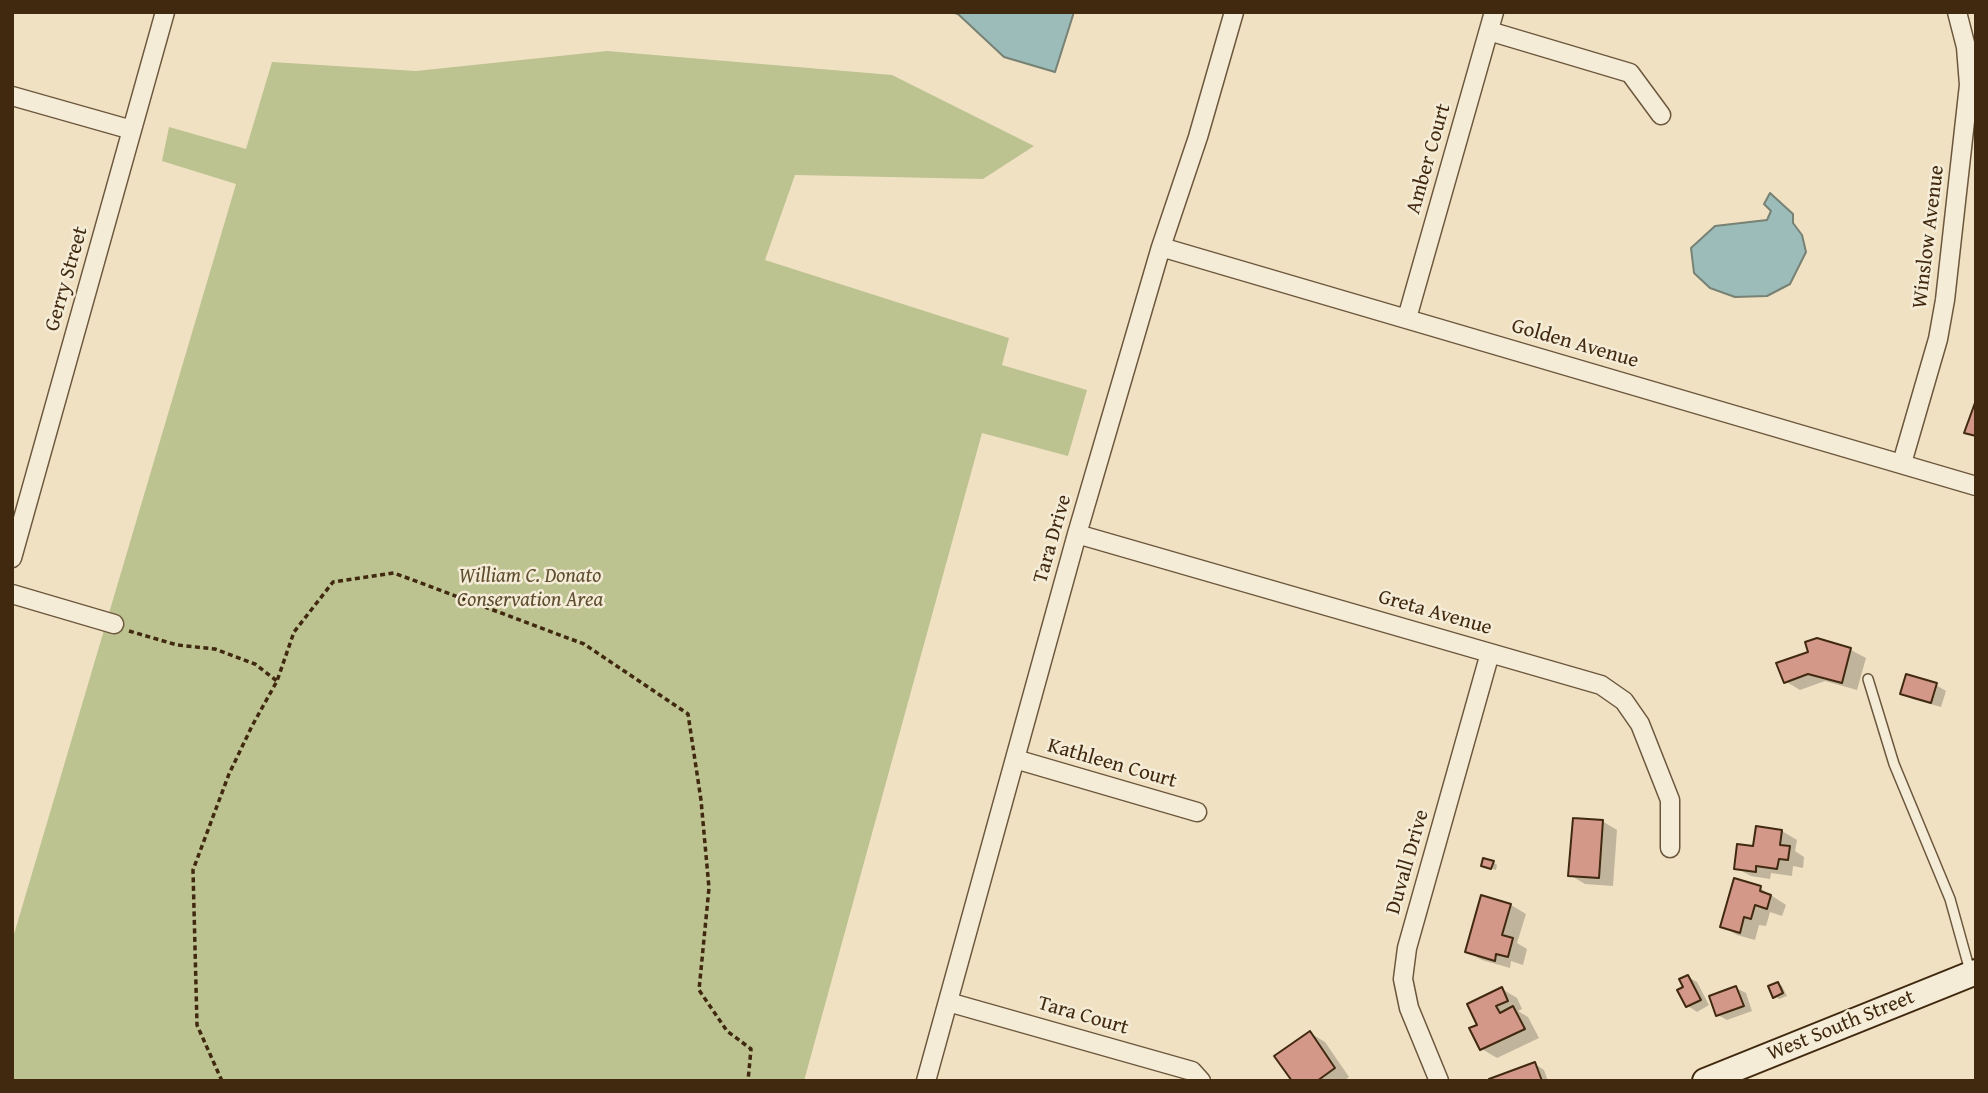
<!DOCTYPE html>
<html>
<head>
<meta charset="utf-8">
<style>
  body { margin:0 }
  #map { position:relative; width:1988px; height:1093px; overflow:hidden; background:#f0e1c3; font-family:"Gentium Book Plus",serif }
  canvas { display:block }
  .frame { position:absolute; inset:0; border:14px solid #40290f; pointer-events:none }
</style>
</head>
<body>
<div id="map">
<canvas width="1988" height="1093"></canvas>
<div class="frame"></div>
</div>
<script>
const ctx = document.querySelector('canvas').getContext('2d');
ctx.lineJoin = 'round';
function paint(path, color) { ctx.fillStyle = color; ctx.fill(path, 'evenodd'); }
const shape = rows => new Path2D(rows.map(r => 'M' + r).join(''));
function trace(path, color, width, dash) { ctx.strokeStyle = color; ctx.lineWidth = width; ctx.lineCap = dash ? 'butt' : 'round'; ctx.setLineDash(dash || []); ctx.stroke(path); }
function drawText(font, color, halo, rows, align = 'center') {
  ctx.font = font + ' "Gentium Book Plus",serif'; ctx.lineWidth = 5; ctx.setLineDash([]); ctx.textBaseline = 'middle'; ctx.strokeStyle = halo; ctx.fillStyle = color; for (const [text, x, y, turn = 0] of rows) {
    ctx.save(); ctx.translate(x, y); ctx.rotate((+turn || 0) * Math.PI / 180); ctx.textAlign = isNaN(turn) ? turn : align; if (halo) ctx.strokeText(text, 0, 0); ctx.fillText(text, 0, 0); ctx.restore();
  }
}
const green = shape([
  [607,51,892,75,1034,146,983,179,795,175,765,260,1009,338,1002,365,1087,390,1068,456,982,433,804,1081,12,1081,12,941,236,184,162,161,169,127,246,149,272,62,416,71]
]);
const water = shape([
  [951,12,1074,12,1055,72,1004,57,958,14,951,12],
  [1770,193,1793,214,1793,223,1802,235,1806,252,1790,284,1767,296,1735,297,1710,288,1694,273,1691,248,1715,226,1767,220,1771,211,1764,204,1770,193]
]);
const shadow = shape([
  [1817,640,1851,650,1866,658,1857,690,1825,681,1800,690,1785,681,1810,653],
  [1936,685,1946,691,1941,707,1912,699,1902,693],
  [1602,821,1617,830,1613,886,1585,884,1570,875],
  [1782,831,1797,840,1795,851,1804,857,1803,868,1793,866,1792,876,1771,873,1770,879,1751,876,1736,868],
  [1493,862,1497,865,1496,870,1483,865],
  [1760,888,1786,905,1782,916,1770,912,1766,926,1759,925,1755,940,1737,935,1722,926],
  [1482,897,1511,905,1526,914,1517,943,1527,949,1523,965,1511,961,1510,968,1482,960,1467,952],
  [1688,977,1697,982,1709,1005,1697,1012,1688,1006,1685,988],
  [1778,984,1782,986,1787,996,1779,999,1775,996],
  [1736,988,1746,993,1752,1011,1727,1020,1718,1015],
  [1502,989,1517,998,1522,1009,1518,1011,1528,1017,1539,1038,1497,1058,1482,1049,1479,1025],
  [1310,1033,1325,1042,1349,1077,1344,1081,1294,1081],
  [1535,1064,1544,1070,1548,1081,1491,1081]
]);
const building = shape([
  [1976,400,1976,436,1964,433,1976,400],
  [1817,638,1851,648,1842,683,1808,674,1784,683,1776,663,1808,652,1805,642,1817,638],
  [1906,674,1937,683,1931,703,1900,694,1906,674],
  [1573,818,1603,820,1599,878,1568,876,1573,818],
  [1756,826,1782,830,1780,845,1790,846,1788,860,1779,859,1777,869,1756,866,1756,872,1734,869,1737,844,1753,846,1756,826],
  [1483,858,1494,861,1491,869,1481,866,1483,858],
  [1734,878,1761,886,1760,891,1771,895,1767,909,1755,905,1751,919,1744,917,1740,933,1720,927,1734,878],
  [1481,895,1511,904,1502,935,1513,938,1508,957,1496,954,1495,961,1465,952,1481,895],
  [1688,975,1701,1000,1686,1007,1677,990,1683,987,1679,979,1688,975],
  [1778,982,1783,993,1773,998,1768,986,1778,982],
  [1736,986,1744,1006,1716,1016,1709,996,1736,986],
  [1502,987,1508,1001,1496,1006,1500,1013,1513,1006,1525,1029,1480,1050,1469,1028,1477,1025,1467,1004,1502,987],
  [1310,1031,1335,1068,1317,1081,1292,1081,1274,1056,1310,1031],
  [1535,1062,1542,1081,1490,1081,1489,1079,1535,1062]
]);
const path = shape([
  [129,631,177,645,215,649,255,664,277,681],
  [222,1081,197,1025,193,870,229,774,252,726,277,681,294,632,333,582,394,573,584,644,688,714,701,800,709,888,699,990,727,1031,751,1049,748,1081]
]);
const lane = shape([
  [1868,679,1894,764,1950,899,1970,971]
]);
const street = shape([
  [1489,31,1630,73,1661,115],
  [12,96,132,130],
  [1161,247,1976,486],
  [1407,318,1494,12],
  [1902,463,1938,339,1945,300,1969,85,1966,47,1957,12],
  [1077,534,1601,685,1624,701,1640,724,1670,800,1670,848],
  [12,558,165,12],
  [12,594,114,624],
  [1015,759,1197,812],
  [948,1002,1192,1071,1201,1081],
  [926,1081,1077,534,1161,247,1198,137,1234,12],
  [1439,1081,1409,1008,1403,979,1407,948,1490,653]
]);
const secondary = shape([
  [1705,1081,1976,972]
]);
const streetNames = [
  ["Amber Court",1429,159,-74],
  ["Winslow Avenue",1929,237,-83],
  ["Gerry Street",67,279,-74],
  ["Golden Avenue",1575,344,16],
  ["Tara Drive",1053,539,-74],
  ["Greta Avenue",1435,613,16],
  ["Kathleen Court",1112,764,16],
  ["Duvall Drive",1408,862,-74],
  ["Tara Court",1083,1016,16],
  ["West South Street",1841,1026,-22]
];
const parkNames = [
  ["William C. Donato",530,577],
  ["Conservation Area",530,601]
];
paint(green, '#bdc291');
paint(water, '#9bbcb8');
trace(water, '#778174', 2);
paint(shadow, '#0003');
paint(building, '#d39888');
trace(building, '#40290f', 2);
trace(lane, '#6c573c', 12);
trace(street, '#6c573c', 21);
trace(secondary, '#40290f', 28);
trace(path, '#40290f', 3.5, [5, 3.5]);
trace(lane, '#f5ecd8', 9);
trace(street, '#f5ecd8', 18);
trace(secondary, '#f5ecd8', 24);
drawText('21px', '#40290f', '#f5ecd8', streetNames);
drawText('italic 21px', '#5f4f30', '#f5ecd8', parkNames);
</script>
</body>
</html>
